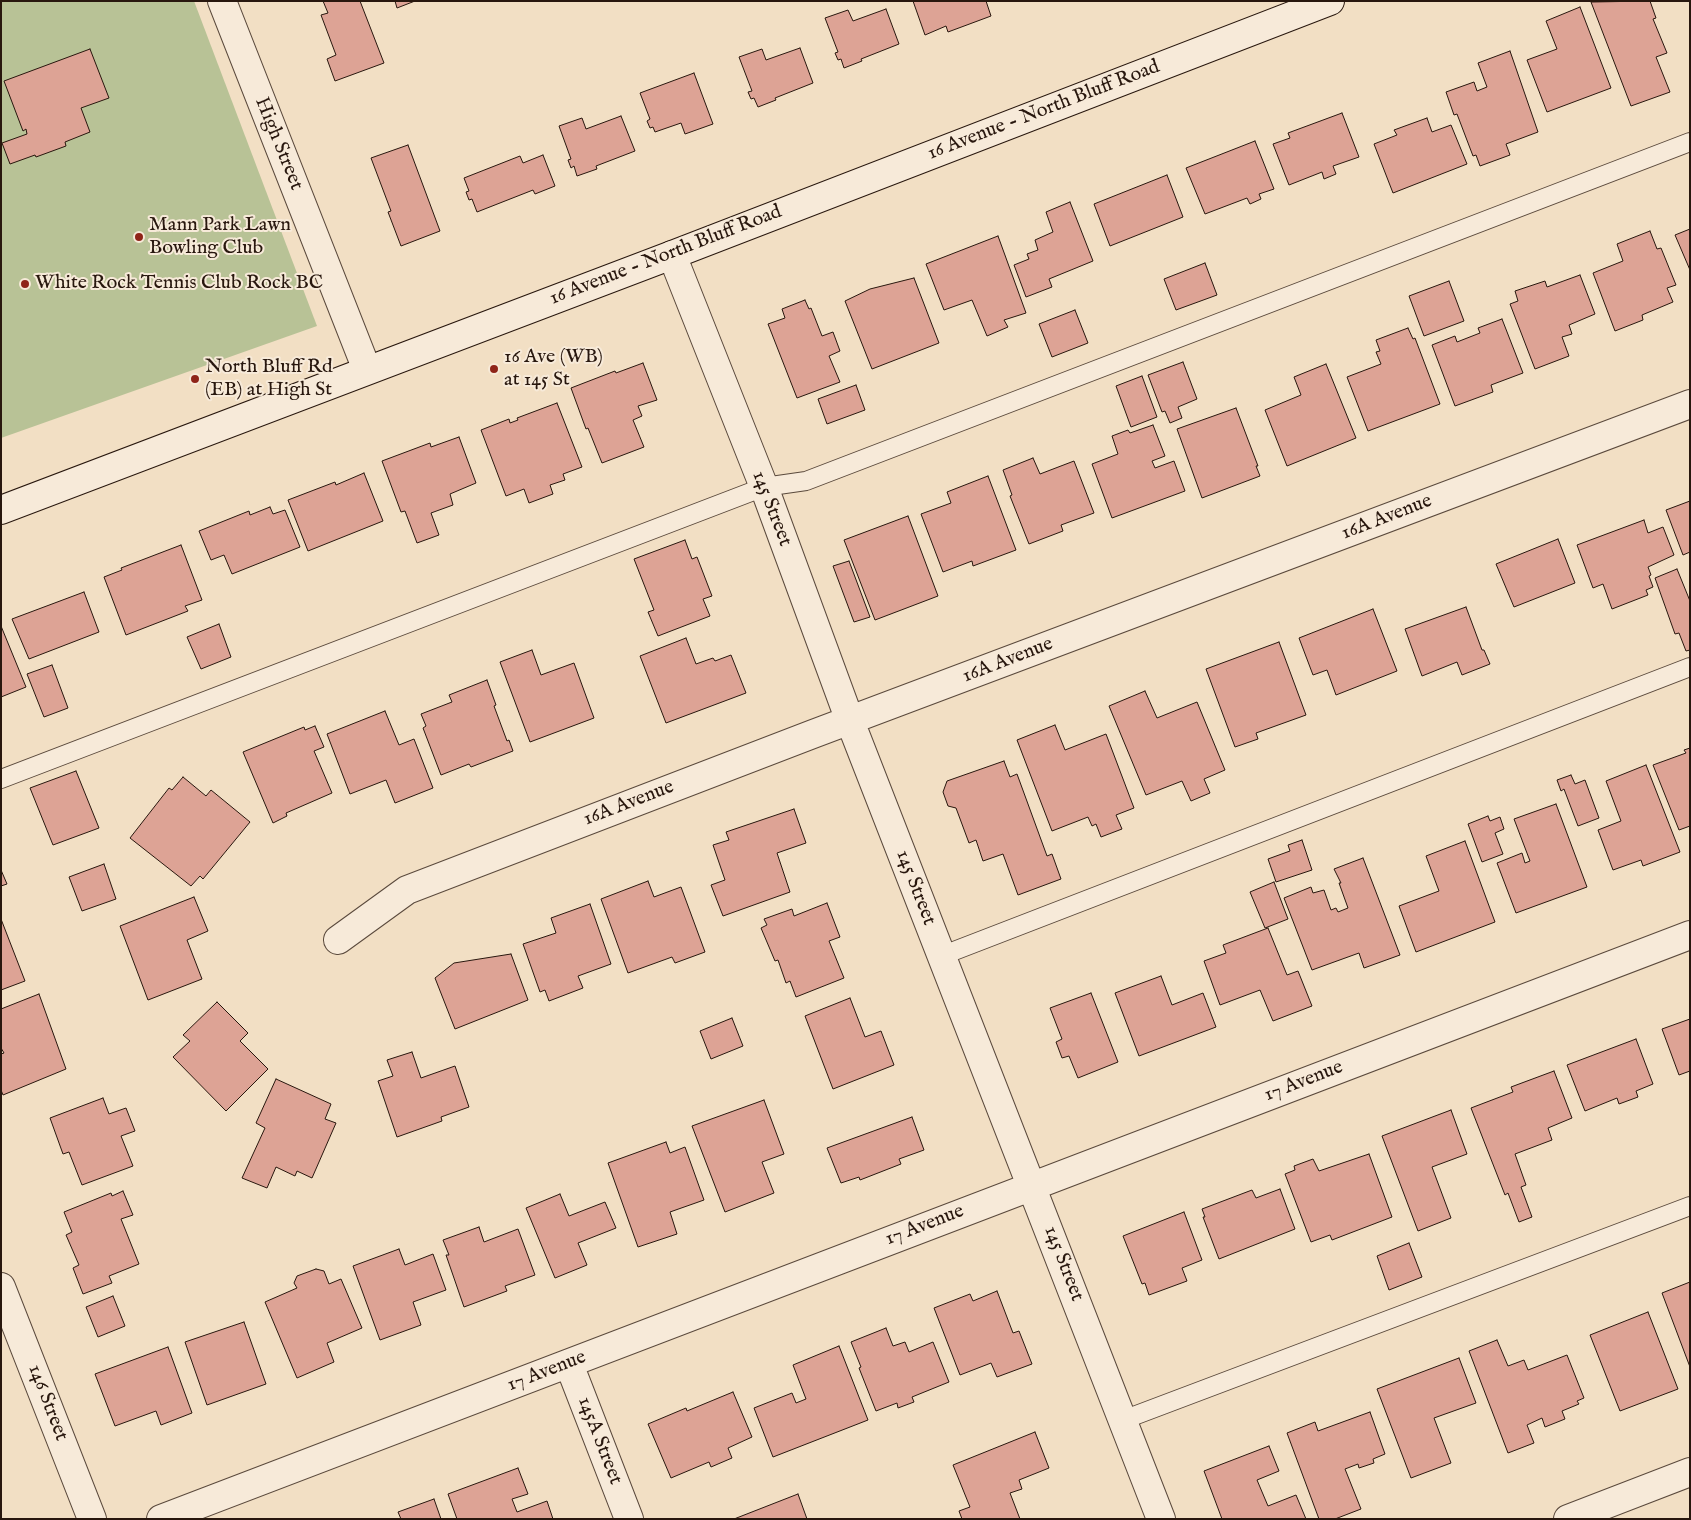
<!DOCTYPE html>
<html>
<head>
<meta charset="utf-8">
<style>
  body { margin:0 }
  #map { position:relative; width:1691px; height:1520px; overflow:hidden; background:#f2dfc4; font-family:"IM FELL English",serif }
  canvas { display:block }
  .frame { position:absolute; inset:0; border:2px solid #28170e; pointer-events:none }
</style>
</head>
<body>
<div id="map">
<canvas width="1691" height="1520"></canvas>
<div class="frame"></div>
</div>
<script>
const ctx = document.querySelector('canvas').getContext('2d');
ctx.lineJoin = 'round';
function paint(path, color) { ctx.fillStyle = color; ctx.fill(path, 'evenodd'); }
const shape = rows => new Path2D(rows.map(r => 'M' + r).join(''));
function trace(path, color, width, dash) { ctx.strokeStyle = color; ctx.lineWidth = width; ctx.lineCap = dash ? 'butt' : 'round'; ctx.setLineDash(dash || []); ctx.stroke(path); }
function drawText(font, color, halo, rows, align = 'center') {
  ctx.font = font + ' "IM FELL English",serif'; ctx.lineWidth = 4; ctx.setLineDash([]); ctx.textBaseline = 'middle'; ctx.strokeStyle = halo; ctx.fillStyle = color; for (const [text, x, y, turn = 0] of rows) {
    ctx.save(); ctx.translate(x, y); ctx.rotate((+turn || 0) * Math.PI / 180); ctx.textAlign = isNaN(turn) ? turn : align; if (halo) ctx.strokeText(text, 0, 0); ctx.fillText(text, 0, 0); ctx.restore();
  }
}
const green = shape([
  [1,1,194,1,317,326,1,438]
]);
const building = shape([
  [323,1,360,1,384,63,335,81,327,59,336,55,321,15,328,13,323,1],
  [395,1,415,1,397,8,395,1],
  [913,1,986,1,991,16,948,32,946,26,925,35,913,1],
  [1650,1,1656,18,1653,19,1667,53,1656,57,1670,92,1631,106,1591,2,1650,1],
  [1580,7,1611,88,1547,112,1527,60,1557,49,1546,21,1580,7],
  [886,9,899,44,861,59,862,61,844,68,841,59,838,60,835,53,838,52,825,18,848,10,853,21,886,9],
  [800,48,813,83,775,98,776,100,758,107,754,98,751,99,748,92,752,91,739,57,762,49,766,60,800,48],
  [90,49,109,98,81,108,90,132,65,142,66,146,36,157,35,155,10,164,2,143,27,134,26,129,23,131,4,81,90,49],
  [1510,51,1538,132,1506,144,1510,155,1480,166,1476,155,1473,156,1457,114,1454,115,1446,92,1474,82,1477,91,1487,87,1478,63,1510,51],
  [694,73,713,124,685,134,681,123,655,132,653,127,650,128,647,121,650,119,640,93,694,73],
  [1342,113,1359,157,1333,166,1336,174,1324,179,1322,172,1289,185,1273,144,1290,138,1288,133,1342,113],
  [621,116,635,151,596,166,597,169,577,176,574,166,571,168,568,160,571,159,559,126,582,118,586,129,621,116],
  [1427,118,1432,132,1451,125,1467,164,1393,193,1374,144,1397,135,1394,130,1427,118],
  [1255,141,1274,189,1259,194,1261,199,1250,204,1247,198,1205,214,1186,168,1255,141],
  [408,145,440,231,401,246,388,212,391,211,371,158,408,145],
  [543,155,555,186,535,194,533,190,477,212,472,199,469,200,466,192,469,191,464,178,520,156,523,163,543,155],
  [1167,175,1183,217,1110,246,1094,204,1167,175],
  [1070,202,1093,261,1049,279,1052,287,1026,297,1014,265,1029,259,1027,254,1038,250,1035,240,1053,232,1046,212,1070,202],
  [1690,229,1690,270,1675,235,1690,229],
  [1650,231,1657,249,1661,248,1676,285,1667,288,1673,302,1642,315,1643,320,1615,331,1593,273,1623,261,1617,244,1650,231],
  [998,236,1026,313,1004,320,1008,327,987,336,972,300,944,310,926,264,998,236],
  [1205,263,1217,295,1176,310,1164,279,1205,263],
  [1580,275,1595,314,1569,325,1572,334,1562,337,1569,356,1535,369,1510,304,1518,301,1515,291,1545,281,1547,287,1580,275],
  [914,278,939,343,872,369,845,301,870,289,914,278],
  [1449,281,1464,321,1424,336,1409,296,1449,281],
  [805,300,809,309,811,308,822,336,833,332,840,351,829,356,840,382,797,398,768,324,785,318,782,309,805,300],
  [1075,310,1088,343,1052,357,1039,324,1075,310],
  [1502,319,1523,373,1491,385,1493,392,1455,406,1432,345,1455,336,1457,342,1480,333,1478,328,1502,319],
  [1408,328,1413,339,1415,338,1440,404,1368,431,1347,377,1381,364,1376,352,1380,351,1376,340,1408,328],
  [1183,362,1197,399,1178,407,1182,418,1170,423,1165,411,1162,412,1148,375,1183,362],
  [643,363,657,400,638,406,642,416,633,420,644,447,602,463,588,428,586,429,571,388,615,371,616,373,643,363],
  [1326,364,1356,438,1287,466,1265,410,1301,395,1294,377,1326,364],
  [1142,376,1157,417,1131,427,1116,386,1142,376],
  [856,385,865,410,827,424,818,399,856,385],
  [557,403,582,467,563,474,565,480,550,485,553,494,529,503,524,489,506,496,481,430,509,419,510,423,518,420,517,418,557,403],
  [1236,408,1258,466,1256,466,1260,476,1202,498,1177,429,1236,408],
  [1153,425,1165,456,1152,461,1155,468,1174,461,1185,491,1112,518,1092,464,1118,454,1112,436,1128,430,1130,433,1153,425],
  [459,437,476,483,450,494,453,505,431,513,439,535,417,543,405,511,401,512,382,461,430,443,431,447,459,437],
  [1033,458,1040,474,1074,461,1094,513,1061,525,1063,531,1029,544,1010,496,1012,495,1003,470,1033,458],
  [364,473,383,521,308,551,288,500,335,482,336,485,364,473],
  [988,476,1016,550,973,566,972,561,943,572,921,514,951,503,947,492,988,476],
  [1690,501,1690,552,1683,555,1666,510,1690,501],
  [270,507,273,514,285,510,300,547,232,574,224,555,211,560,199,531,249,511,250,515,270,507],
  [908,516,938,596,875,620,844,540,908,516],
  [1644,520,1648,533,1663,527,1674,555,1648,567,1651,575,1649,576,1653,587,1646,590,1648,595,1612,609,1603,584,1593,588,1577,545,1644,520],
  [1558,539,1575,583,1514,607,1496,564,1558,539],
  [685,540,692,559,697,557,712,596,703,599,710,616,658,636,648,612,654,610,634,559,685,540],
  [181,545,202,600,185,606,188,611,126,635,104,577,122,570,121,568,181,545],
  [849,561,870,617,854,622,833,566,849,561],
  [1677,569,1690,601,1690,650,1686,651,1679,633,1675,634,1655,578,1677,569],
  [84,592,99,632,29,659,12,619,84,592],
  [1466,607,1482,650,1484,650,1490,664,1462,675,1457,662,1422,676,1405,629,1466,607],
  [1373,609,1397,671,1336,695,1327,670,1313,675,1299,638,1373,609],
  [219,624,231,657,201,669,187,637,219,624],
  [1,626,26,687,1,697,1,626],
  [686,638,696,664,713,658,715,661,731,655,746,693,666,723,640,656,686,638],
  [1279,642,1306,715,1256,733,1258,739,1235,747,1206,669,1279,642],
  [532,650,541,675,574,663,594,718,530,742,500,662,532,650],
  [52,665,68,708,44,717,27,674,52,665],
  [487,680,496,705,494,706,507,741,509,740,513,751,471,767,469,764,441,775,423,728,426,726,421,714,452,702,449,695,487,680],
  [1145,691,1157,718,1197,702,1225,770,1204,779,1210,793,1191,801,1182,781,1146,795,1109,706,1145,691],
  [385,711,399,745,414,739,433,788,395,803,386,780,350,794,327,734,385,711],
  [1055,725,1065,750,1106,734,1134,808,1116,815,1122,829,1101,837,1096,824,1092,826,1088,817,1052,831,1017,740,1055,725],
  [315,726,324,747,314,751,332,793,286,813,287,816,273,823,243,752,304,727,305,730,315,726],
  [1690,748,1690,826,1679,830,1653,765,1686,753,1684,750,1690,748],
  [1004,761,1010,777,1017,774,1047,856,1052,854,1061,879,1018,895,1003,854,983,861,976,840,969,843,956,808,948,806,943,792,947,781,1004,761],
  [1646,765,1680,852,1643,866,1641,860,1613,870,1598,830,1621,821,1606,781,1646,765],
  [76,771,99,828,53,845,30,788,76,771],
  [1571,775,1575,784,1585,780,1599,818,1578,826,1564,789,1561,791,1557,780,1571,775],
  [183,777,206,796,211,790,250,822,203,879,200,876,191,886,130,838,169,788,172,790,183,777],
  [1556,804,1587,887,1516,913,1497,863,1522,853,1525,863,1530,861,1514,819,1556,804],
  [794,809,806,843,777,853,790,892,723,916,711,885,725,880,713,845,729,840,726,832,794,809],
  [1488,816,1490,821,1500,817,1504,829,1495,833,1503,854,1482,862,1468,824,1488,816],
  [1302,840,1312,870,1276,882,1268,859,1290,851,1288,845,1302,840],
  [1465,841,1495,922,1416,952,1399,906,1439,891,1426,856,1465,841],
  [1363,858,1400,955,1364,968,1359,953,1312,970,1284,898,1311,887,1313,893,1324,890,1331,910,1336,908,1338,912,1348,908,1339,883,1341,883,1334,869,1363,858],
  [104,864,116,899,82,911,69,877,104,864],
  [1,870,7,884,1,886,1,870],
  [648,881,654,897,681,887,705,952,675,963,672,957,628,973,601,899,648,881],
  [1274,882,1288,919,1265,928,1250,892,1274,882],
  [194,897,208,931,187,940,202,979,148,1000,120,926,194,897],
  [827,903,840,937,829,941,844,978,796,997,790,981,786,983,778,960,775,961,761,928,767,925,764,919,792,909,794,916,827,903],
  [590,904,611,964,578,976,583,988,549,1001,545,990,540,992,523,944,556,933,551,918,590,904],
  [1,919,25,981,1,990,1,919],
  [1268,928,1287,975,1298,971,1312,1006,1273,1021,1260,990,1220,1005,1204,961,1226,953,1223,945,1268,928],
  [511,954,528,1000,455,1029,435,978,454,963,511,954],
  [1161,976,1172,1005,1203,993,1216,1027,1139,1056,1115,993,1161,976],
  [1091,993,1118,1062,1078,1078,1069,1056,1062,1058,1056,1042,1062,1039,1050,1008,1091,993],
  [39,994,66,1069,3,1095,1,1090,1,1054,4,1053,1,1048,1,1009,39,994],
  [850,998,865,1037,881,1031,894,1065,833,1089,805,1016,850,998],
  [217,1002,248,1033,240,1041,268,1069,226,1111,173,1057,190,1041,183,1035,217,1002],
  [732,1018,743,1046,711,1059,700,1031,732,1018],
  [1690,1019,1690,1071,1679,1075,1662,1029,1690,1019],
  [1636,1039,1653,1084,1636,1091,1638,1097,1619,1104,1617,1098,1585,1111,1567,1065,1636,1039],
  [412,1052,421,1078,455,1066,469,1107,441,1117,442,1121,397,1137,378,1081,393,1076,387,1060,412,1052],
  [1554,1071,1572,1118,1548,1128,1552,1140,1515,1154,1526,1185,1521,1187,1532,1217,1519,1222,1508,1193,1505,1195,1471,1108,1513,1092,1511,1087,1554,1071],
  [276,1079,331,1104,325,1119,336,1123,312,1178,297,1171,295,1176,276,1167,267,1188,242,1178,265,1128,256,1123,276,1079],
  [103,1098,109,1114,126,1108,135,1131,121,1136,133,1166,82,1185,69,1152,63,1154,50,1118,103,1098],
  [764,1100,784,1154,762,1162,774,1193,725,1212,692,1126,764,1100],
  [1451,1110,1467,1154,1432,1167,1451,1218,1418,1231,1382,1136,1451,1110],
  [912,1117,924,1150,899,1159,901,1164,860,1180,859,1177,841,1183,827,1148,912,1117],
  [666,1142,670,1153,685,1147,704,1200,670,1212,677,1234,638,1247,608,1163,666,1142],
  [1369,1154,1392,1217,1332,1240,1330,1235,1311,1242,1285,1174,1295,1170,1294,1166,1313,1159,1319,1171,1369,1154],
  [1280,1189,1295,1229,1219,1259,1203,1217,1205,1217,1202,1209,1252,1190,1256,1198,1280,1189],
  [123,1191,133,1215,121,1219,139,1264,109,1276,112,1283,83,1294,73,1268,79,1265,66,1235,72,1232,64,1212,111,1193,112,1196,123,1191],
  [560,1194,569,1216,605,1202,616,1228,578,1243,587,1265,555,1278,526,1208,560,1194],
  [1184,1212,1202,1260,1182,1268,1187,1281,1149,1295,1145,1283,1142,1284,1123,1236,1184,1212],
  [479,1227,484,1242,518,1229,535,1275,505,1286,507,1291,464,1307,446,1255,449,1255,443,1240,479,1227],
  [1409,1243,1422,1277,1389,1290,1377,1256,1409,1243],
  [399,1249,405,1265,433,1254,446,1290,413,1302,421,1325,380,1340,353,1266,399,1249],
  [316,1269,324,1271,329,1284,341,1279,362,1328,327,1343,334,1362,297,1378,265,1302,297,1288,294,1283,297,1276,316,1269],
  [1690,1282,1690,1367,1662,1293,1690,1282],
  [997,1291,1013,1333,1019,1331,1032,1364,997,1377,991,1363,960,1375,934,1308,970,1294,973,1301,997,1291],
  [113,1296,125,1326,98,1337,86,1307,113,1296],
  [1648,1312,1678,1389,1620,1411,1590,1335,1648,1312],
  [244,1322,266,1384,207,1405,185,1342,244,1322],
  [886,1328,893,1346,905,1342,909,1352,933,1342,949,1382,912,1397,914,1402,898,1408,897,1403,876,1411,859,1368,861,1367,851,1342,886,1328],
  [1497,1340,1508,1366,1524,1360,1528,1370,1567,1355,1584,1398,1577,1401,1579,1404,1562,1411,1565,1419,1545,1427,1542,1418,1527,1425,1534,1443,1508,1453,1469,1351,1497,1340],
  [839,1346,868,1420,773,1457,754,1408,792,1393,796,1403,806,1399,793,1365,839,1346],
  [168,1347,192,1413,161,1425,156,1411,115,1426,95,1374,168,1347],
  [1459,1358,1476,1403,1434,1418,1451,1463,1411,1478,1377,1389,1459,1358],
  [733,1392,752,1437,728,1448,732,1458,711,1467,709,1462,671,1478,648,1424,686,1408,687,1411,733,1392],
  [1370,1412,1385,1454,1373,1459,1374,1463,1359,1468,1358,1464,1345,1469,1361,1509,1335,1519,1319,1519,1287,1433,1315,1422,1318,1431,1370,1412],
  [1035,1432,1049,1468,1019,1480,1022,1489,1010,1493,1020,1519,962,1519,959,1511,970,1507,953,1465,1035,1432],
  [1269,1446,1279,1471,1257,1480,1268,1506,1296,1495,1306,1519,1222,1519,1204,1471,1269,1446],
  [518,1468,528,1494,512,1499,517,1512,547,1501,553,1519,457,1519,448,1494,518,1468],
  [798,1494,807,1519,734,1519,798,1494],
  [434,1499,441,1519,401,1519,398,1512,434,1499]
]);
const service = shape([
  [1,779,764,487,806,481,1690,142],
  [941,956,1690,667],
  [1123,1420,1690,1206]
]);
const minor = shape([
  [222,1,367,370],
  [672,255,764,487,850,721,1161,1519],
  [338,940,407,890,813,734,1690,404],
  [1,1287,92,1519],
  [569,1364,629,1519],
  [161,1519,1690,935],
  [1568,1519,1690,1472]
]);
const secondary = shape([
  [1,510,672,255,1330,1]
]);
const markers = [
  [139,237,5,"#8f2418"],
  [25,284,5,"#8f2418"],
  [494,369,5,"#8f2418"],
  [195,379,5,"#8f2418"]
];
const streetNames = [
  ["16 Avenue - North Bluff Road",1044,111,-21],
  ["High Street",278,144,68],
  ["16 Avenue - North Bluff Road",666,256,-21],
  ["145 Street",771,509,69],
  ["16A Avenue",1387,518,-21],
  ["16A Avenue",1008,661,-21],
  ["16A Avenue",629,804,-21],
  ["145 Street",915,888,69],
  ["17 Avenue",1304,1082,-21],
  ["17 Avenue",925,1226,-21],
  ["145 Street",1063,1264,69],
  ["17 Avenue",547,1372,-21],
  ["146 Street",47,1403,69],
  ["145A Street",599,1441,69]
];
const poiNames = [
  ["Mann Park Lawn",149,226],
  ["Bowling Club",149,249],
  ["White Rock Tennis Club Rock BC",35,284],
  ["16 Ave (WB)",504,358],
  ["at 145 St",504,381],
  ["North Bluff Rd",205,368],
  ["(EB) at High St",205,391]
];
paint(green, '#b8c296');
paint(building, '#dda395');
trace(building, '#28170e', 1);
trace(service, '#5a493c', 20);
trace(minor, '#5a493c', 30);
trace(secondary, '#28170e', 30);
trace(service, '#f7ead9', 18);
trace(minor, '#f7ead9', 28);
trace(secondary, '#f7ead9', 28);
for (const [x, y, r, color] of markers) { const dot = new Path2D(); dot.arc(x, y, r, 0, 2 * Math.PI); ctx.fillStyle = color; ctx.fill(dot); trace(dot, '#f7ead9', 2); }
drawText('20px', '#28170e', '#f7ead9', streetNames);
drawText('20px', '#28170e', '#f7ead9', poiNames, 'left');
</script>
</body>
</html>
